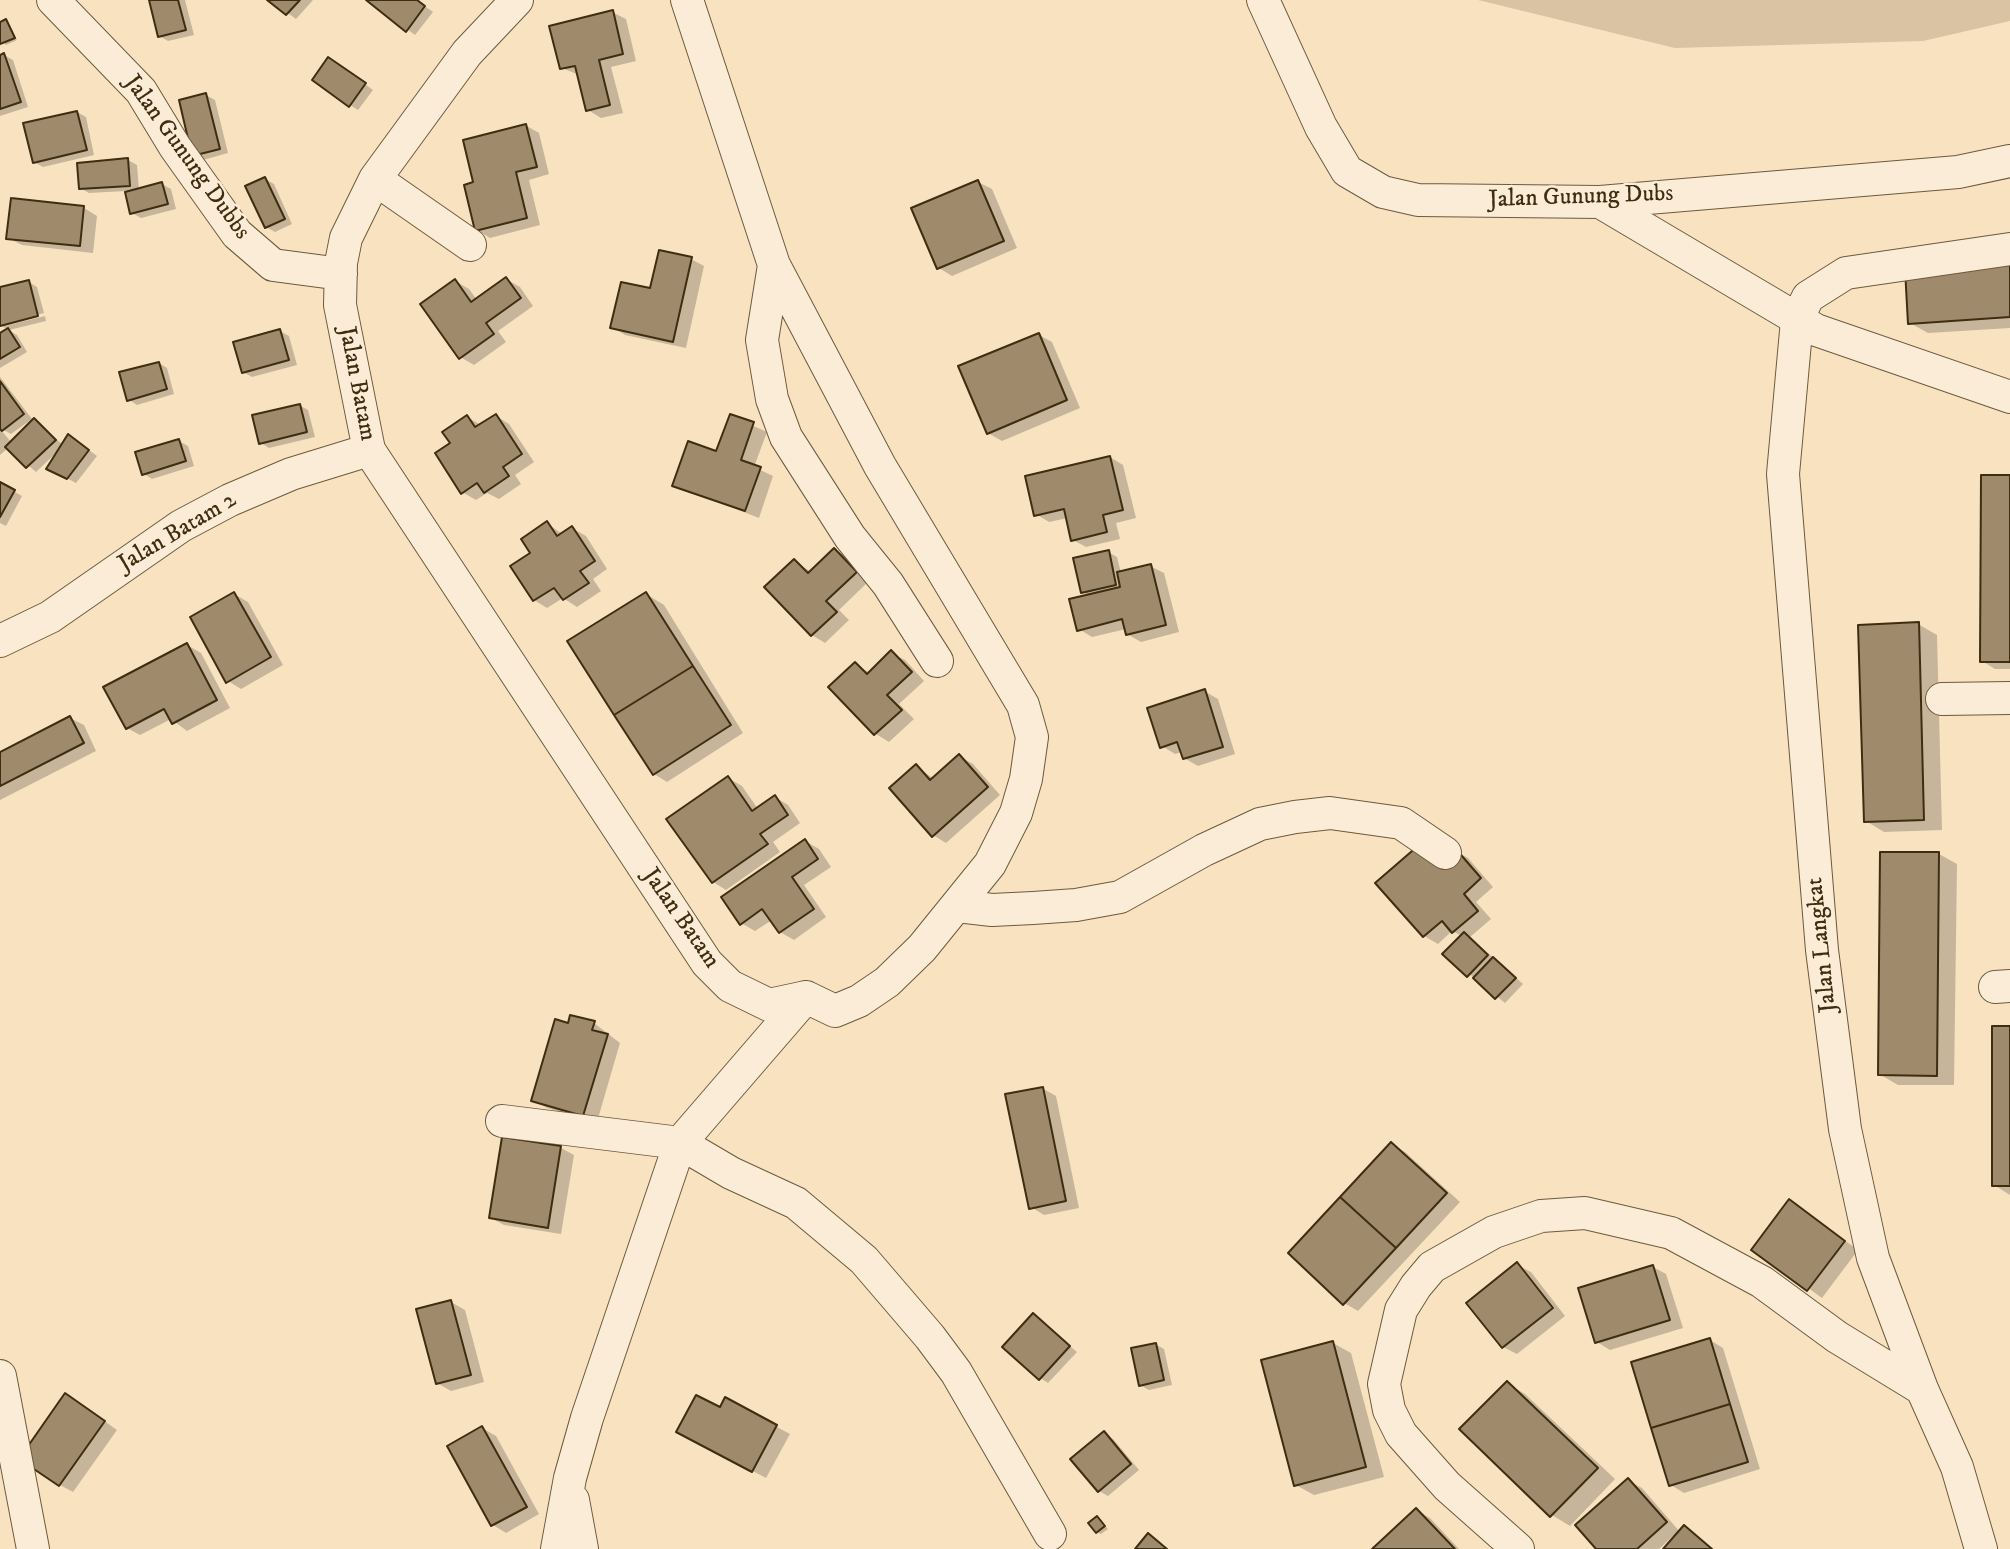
<!DOCTYPE html>
<html>
<head>
<meta charset="utf-8">
<style>
  body { margin:0 }
  canvas { display:block; background:#f8e2c0 }
</style>
</head>
<body>
<canvas width="2010" height="1549"></canvas>
<script>
const ctx = document.querySelector('canvas').getContext('2d');
ctx.lineJoin = 'round';
function paint(path, color) { ctx.fillStyle = color; ctx.fill(path, 'evenodd'); }
const shape = rows => new Path2D(rows.map(r => 'M' + r).join(''));
function trace(path, color, width, dash) { ctx.strokeStyle = color; ctx.lineWidth = width; ctx.lineCap = dash ? 'butt' : 'round'; ctx.setLineDash(dash || []); ctx.stroke(path); }
function drawText(font, color, halo, rows, align = 'center') {
  ctx.font = font + ' "IM FELL DW Pica",serif'; ctx.lineWidth = 5; ctx.setLineDash([]); ctx.textBaseline = 'middle'; ctx.strokeStyle = halo; ctx.fillStyle = color; for (const [text, x, y, turn = 0] of rows) {
    ctx.save(); ctx.translate(x, y); ctx.rotate((+turn || 0) * Math.PI / 180); ctx.textAlign = isNaN(turn) ? turn : align; if (halo) ctx.strokeText(text, 0, 0); ctx.fillText(text, 0, 0); ctx.restore();
  }
}
const green = shape([
  [1478,0,2010,0,2010,21,1923,41,1675,48]
]);
const shadow = shape([
  [150,0,185,0,194,35,168,41,159,36],
  [270,0,313,0,296,19],
  [368,0,416,0,433,12,415,35],
  [612,12,626,19,636,61,611,67,623,113,601,118,588,110,579,75,562,68],
  [6,21,17,40,6,45,0,39,0,24],
  [4,55,13,60,28,107,0,116,0,56],
  [337,64,373,90,358,110,350,105],
  [206,95,215,100,228,153,203,160,194,155],
  [77,112,86,117,94,155,43,167,34,162],
  [525,125,539,133,549,174,529,180,540,225,490,238,477,230,476,184],
  [128,160,137,165,139,190,162,184,171,189,176,209,141,218,132,213,126,191,89,193,80,188],
  [265,179,274,184,292,224,275,232,266,227],
  [978,182,992,189,1017,248,952,276,939,268],
  [84,208,97,216,93,253,22,245,8,238],
  [691,259,704,266,686,348,625,335,612,327],
  [2010,264,2010,328,1928,333,1910,323],
  [506,279,520,287,533,306,498,331,506,342,474,365,460,357,455,281,469,289,477,300],
  [29,282,37,287,44,313,5,323,5,326,45,316,46,321,9,330,0,325,0,289],
  [8,330,17,335,27,352,0,368,0,335],
  [280,331,289,336,297,365,252,377,243,372],
  [1039,335,1052,342,1080,408,1002,441,988,433],
  [159,363,167,368,174,394,137,405,128,399],
  [0,377,32,419,11,434,0,428],
  [299,405,308,410,315,437,269,448,261,443],
  [496,416,509,424,534,462,515,475,521,484,499,499,487,493,476,500,462,492,452,444,467,417,481,425],
  [731,416,767,432,754,467,773,476,759,518,674,485,717,453],
  [35,420,63,445,77,441,97,456,76,483,57,473,59,450,36,472,8,448,0,455,0,429,12,443],
  [179,441,188,446,194,466,152,479,144,474],
  [1110,457,1123,465,1136,518,1116,523,1120,539,1086,547,1073,540,1068,518,1049,522,1036,514],
  [2010,477,2010,669,1995,669,1982,661],
  [0,484,22,496,6,526,0,523],
  [547,523,562,534,572,528,586,536,607,569,593,579,601,591,577,607,563,598,547,608,534,600],
  [835,550,848,557,870,580,839,610,849,620,825,643,812,635,794,561,811,572],
  [1108,552,1117,557,1121,573,1150,566,1164,573,1179,632,1141,642,1127,634,1126,629,1092,637,1079,629,1090,596,1083,592],
  [234,594,248,602,283,665,241,689,228,681],
  [646,594,664,605,743,733,667,782,654,774],
  [1918,624,1937,635,1942,830,1884,832,1866,821],
  [187,645,201,653,230,708,187,731,171,719,140,735,127,728],
  [891,653,905,660,924,681,899,704,914,719,889,742,876,734,830,687,855,664,870,673],
  [1204,691,1218,699,1235,754,1198,766,1184,758,1182,752,1175,754,1162,746],
  [70,718,84,725,96,751,0,800,0,754],
  [959,756,973,764,1000,795,946,843,933,835,916,766,934,779],
  [728,778,742,786,758,809,775,797,788,805,800,823,773,842,780,852,726,890,713,882],
  [805,841,819,849,831,867,804,885,826,917,794,940,780,932,772,920,755,931,741,923],
  [1455,851,1468,858,1493,887,1476,902,1491,919,1470,937,1523,984,1505,1003,1445,954,1462,936,1452,931,1438,944,1424,936],
  [1939,854,1957,864,1954,1085,1898,1085,1879,1074],
  [594,1023,620,1043,597,1122,547,1108,533,1100,569,1025],
  [2010,1028,2010,1195,1994,1185],
  [1042,1088,1056,1096,1079,1208,1044,1215,1031,1207],
  [1392,1144,1405,1152,1460,1202,1358,1311,1344,1303],
  [561,1148,574,1155,561,1234,504,1225,491,1218],
  [1790,1201,1858,1250,1822,1298,1754,1249],
  [1517,1265,1531,1272,1565,1316,1517,1354,1503,1347],
  [1653,1267,1666,1274,1683,1328,1610,1350,1597,1342],
  [451,1302,465,1310,484,1382,451,1391,437,1383],
  [1033,1315,1077,1352,1048,1383,1040,1378],
  [1710,1340,1723,1348,1760,1469,1684,1493,1671,1485],
  [1333,1343,1351,1353,1384,1477,1314,1495,1296,1485],
  [1155,1344,1164,1349,1172,1385,1149,1390,1140,1385],
  [1507,1383,1525,1394,1615,1479,1570,1526,1552,1515],
  [726,1400,790,1434,766,1478,692,1439,721,1409],
  [79,1403,117,1430,73,1492,60,1485],
  [482,1428,496,1436,539,1514,506,1533,493,1525],
  [1104,1434,1113,1439,1139,1470,1108,1496,1099,1491,1073,1460],
  [1628,1481,1642,1488,1680,1532,1684,1527,1714,1549,1665,1549,1674,1535,1659,1549,1599,1549],
  [1416,1510,1430,1518,1459,1549,1375,1549],
  [1098,1518,1108,1529,1101,1534,1097,1532]
]);
const building = shape([
  [149,0,178,0,186,30,158,37,149,0],
  [267,0,300,0,286,15,267,0],
  [366,0,417,0,425,6,406,32,366,0],
  [613,10,623,54,599,60,610,105,586,111,575,66,560,69,549,26,613,10],
  [6,19,15,38,0,44,0,22,6,19],
  [4,53,21,102,0,109,0,55,4,53],
  [328,57,366,83,349,107,312,80,328,57],
  [206,93,220,149,192,156,179,100,206,93],
  [77,111,87,150,33,163,23,123,77,111],
  [526,124,537,167,516,172,527,218,475,231,464,185,473,182,463,140,526,124],
  [128,158,130,186,79,189,77,163,128,158],
  [265,177,285,219,265,228,245,186,265,177],
  [978,180,1004,241,937,269,911,208,978,180],
  [162,182,168,204,130,214,125,192,162,182],
  [11,198,84,206,80,246,6,239,11,198],
  [659,250,692,257,673,342,610,328,621,282,650,288,659,250],
  [2010,263,2010,317,1908,324,1905,269,2010,263],
  [506,277,521,298,486,323,494,334,459,359,420,304,455,279,471,302,506,277],
  [29,280,38,316,0,326,0,287,29,280],
  [8,328,20,347,0,359,0,333,8,328],
  [280,329,289,360,242,373,233,342,280,329],
  [1039,333,1067,400,987,434,958,366,1039,333],
  [159,362,167,389,127,401,119,372,159,362],
  [0,381,24,414,2,431,0,429,0,381],
  [300,404,307,432,259,444,252,415,300,404],
  [496,414,522,454,503,467,509,476,484,493,477,483,461,494,435,453,450,443,442,432,467,415,475,427,496,414],
  [730,414,754,422,741,460,761,467,745,511,672,486,688,441,716,451,730,414],
  [34,418,56,440,26,468,5,447,34,418],
  [68,434,89,450,67,479,46,469,68,434],
  [179,439,186,461,142,475,135,452,179,439],
  [1110,456,1123,510,1103,515,1107,532,1071,541,1064,509,1034,516,1025,476,1110,456],
  [1981,475,2010,475,2010,662,1980,662,1981,475],
  [0,482,15,490,0,517,0,482],
  [547,521,557,536,572,526,595,561,580,571,589,583,563,600,554,588,533,601,510,566,530,553,521,539,547,521],
  [834,548,857,572,826,601,837,612,811,636,764,587,794,559,808,573,834,548],
  [1109,550,1116,585,1081,593,1073,558,1109,550],
  [1151,564,1166,625,1126,635,1122,619,1077,631,1069,599,1120,587,1117,572,1151,564],
  [234,592,271,657,226,683,190,617,234,592],
  [646,592,693,666,614,715,567,641,646,592],
  [1919,622,1924,820,1864,822,1858,625,1919,622],
  [187,643,217,700,172,724,164,709,126,729,103,687,187,643],
  [891,650,912,672,887,695,902,710,874,735,828,687,855,662,867,674,891,650],
  [693,666,731,725,653,775,614,715,693,666],
  [1205,689,1223,747,1183,759,1177,742,1160,748,1147,708,1205,689],
  [70,716,84,743,0,786,0,752,70,716],
  [959,754,988,787,932,837,889,788,916,764,930,780,959,754],
  [728,776,752,811,775,795,788,815,760,834,768,844,712,883,666,819,728,776],
  [805,839,818,859,792,877,814,909,779,933,762,909,740,925,721,897,805,839],
  [1419,845,1455,848,1481,878,1464,894,1478,911,1452,933,1442,921,1423,937,1375,883,1419,845],
  [1880,852,1939,852,1937,1076,1878,1075,1880,852],
  [1464,932,1488,955,1467,977,1442,954,1464,932],
  [1493,957,1516,978,1495,999,1473,978,1493,957],
  [570,1015,595,1021,592,1030,608,1034,583,1116,531,1101,555,1019,568,1023,570,1015],
  [1992,1026,2010,1026,2010,1186,1992,1186,1992,1026],
  [1043,1087,1066,1201,1029,1209,1005,1094,1043,1087],
  [502,1137,561,1146,548,1228,489,1218,502,1137],
  [1391,1142,1447,1193,1396,1248,1340,1197,1391,1142],
  [1340,1197,1396,1248,1343,1305,1288,1253,1340,1197],
  [1789,1199,1845,1241,1807,1291,1751,1250,1789,1199],
  [1517,1262,1553,1308,1502,1348,1466,1303,1517,1262],
  [1653,1265,1670,1320,1595,1343,1578,1288,1653,1265],
  [451,1300,471,1375,436,1384,416,1309,451,1300],
  [1033,1313,1070,1346,1039,1380,1002,1347,1033,1313],
  [1710,1338,1730,1404,1651,1428,1631,1362,1710,1338],
  [1333,1341,1366,1467,1294,1486,1261,1360,1333,1341],
  [1156,1343,1164,1380,1139,1386,1131,1348,1156,1343],
  [1507,1381,1598,1468,1550,1517,1459,1429,1507,1381],
  [65,1393,105,1421,59,1486,19,1459,65,1393],
  [696,1395,720,1407,725,1397,777,1425,752,1472,676,1432,696,1395],
  [1730,1404,1748,1462,1669,1486,1651,1428,1730,1404],
  [482,1426,527,1507,491,1526,447,1446,482,1426],
  [1104,1431,1131,1464,1098,1492,1070,1459,1104,1431],
  [1628,1478,1667,1522,1637,1549,1596,1549,1575,1525,1628,1478],
  [1416,1508,1455,1549,1372,1549,1416,1508],
  [1097,1516,1105,1526,1096,1533,1088,1523,1097,1516],
  [1684,1525,1712,1549,1663,1549,1684,1525],
  [1148,1533,1167,1549,1135,1549,1148,1533]
]);
const minor = shape([
  [53,0,141,91,175,147,237,234,273,265,341,274],
  [517,0,467,53,375,179,346,238,341,263,340,305,369,450,707,963,730,986,769,1005,806,997,835,1011,859,1001,887,982,922,948,990,864,1016,813,1026,779,1032,737,1023,705,880,466,774,265,687,0],
  [1263,0,1321,127,1347,171,1383,192,1418,200,1600,202,1958,172,2010,161],
  [375,179,470,245],
  [1600,202,1816,330,2010,397],
  [774,265,762,340,772,399,786,437,850,537,888,584,937,661],
  [0,641,50,617,181,526,230,500,291,474,369,450],
  [1942,699,2010,698],
  [957,906,992,910,1033,908,1076,905,1120,897,1204,850,1260,824,1295,817,1330,813,1401,823,1445,853],
  [1995,987,2010,986],
  [502,1121,680,1143,731,1173,796,1203,864,1260,930,1337,956,1372,1050,1534],
  [0,1376,33,1549],
  [573,1500,582,1549],
  [557,1549,570,1478,587,1418,680,1143,806,997],
  [1518,1549,1447,1486,1401,1434,1389,1410,1384,1384,1401,1310,1416,1286,1432,1267,1494,1232,1541,1216,1585,1213,1671,1233,1762,1282,1837,1337,1922,1389],
  [1981,1549,1957,1467,1922,1389,1873,1258,1845,1129,1822,950,1783,474,1797,320,1808,297,1846,273,2010,249]
]);
const streetNames = [
  ["Jalan Gunung Dubbs",186,158,54],
  ["Jalan Gunung Dubs",1581,198,-2],
  ["Jalan Batam",356,384,79],
  ["Jalan Batam 2",178,533,-31],
  ["Jalan Batam",680,919,55],
  ["Jalan Langkat",1823,945,-96]
];
paint(green, '#d9c3a2');
paint(shadow, '#0003');
paint(building, '#9f8b6c');
trace(building, '#3f2d11', 2);
trace(minor, '#6d5a3d', 34);
trace(minor, '#faecd6', 32);
drawText('24px', '#3f2d11', '#faecd6', streetNames);
</script>
</body>
</html>
